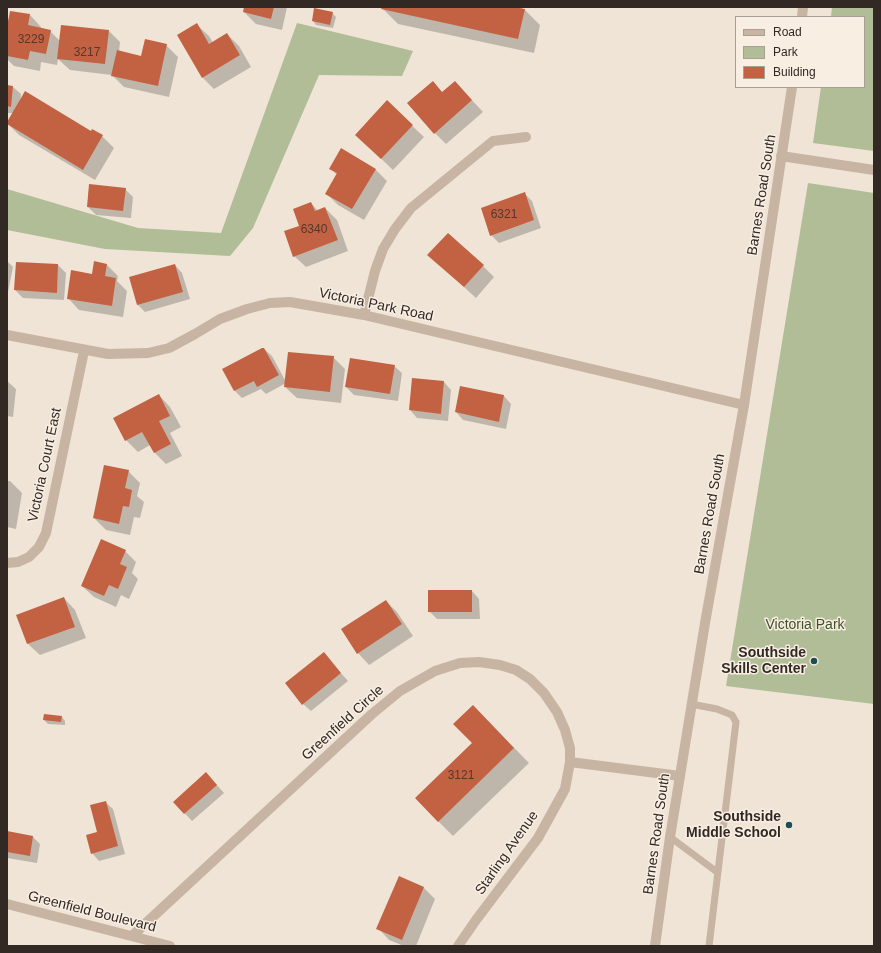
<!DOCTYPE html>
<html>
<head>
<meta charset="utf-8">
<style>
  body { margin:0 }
  #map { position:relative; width:881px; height:953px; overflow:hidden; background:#efe4d6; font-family:Arial,sans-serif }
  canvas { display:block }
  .frame { position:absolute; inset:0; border:8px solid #322925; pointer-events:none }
  .legend { position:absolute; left:735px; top:16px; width:130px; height:72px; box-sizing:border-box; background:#f8eee2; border:1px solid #a99f96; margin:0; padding:5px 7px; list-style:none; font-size:12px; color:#322925 }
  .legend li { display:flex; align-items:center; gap:8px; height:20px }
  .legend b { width:20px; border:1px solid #a99f96 }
</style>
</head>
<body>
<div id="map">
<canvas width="881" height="953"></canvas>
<div class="frame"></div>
<ul class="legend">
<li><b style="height:5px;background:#c7b4a3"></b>Road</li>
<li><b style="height:11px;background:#b0bd97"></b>Park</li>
<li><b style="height:11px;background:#c26242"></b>Building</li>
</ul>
</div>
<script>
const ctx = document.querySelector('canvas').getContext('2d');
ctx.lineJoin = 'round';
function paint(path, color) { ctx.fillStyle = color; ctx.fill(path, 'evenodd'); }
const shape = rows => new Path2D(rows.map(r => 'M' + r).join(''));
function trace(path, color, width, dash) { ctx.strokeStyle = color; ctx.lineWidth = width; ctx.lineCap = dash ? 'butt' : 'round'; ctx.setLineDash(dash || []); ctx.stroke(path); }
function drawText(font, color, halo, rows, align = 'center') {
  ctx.font = font + ' Arial,sans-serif'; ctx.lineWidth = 3; ctx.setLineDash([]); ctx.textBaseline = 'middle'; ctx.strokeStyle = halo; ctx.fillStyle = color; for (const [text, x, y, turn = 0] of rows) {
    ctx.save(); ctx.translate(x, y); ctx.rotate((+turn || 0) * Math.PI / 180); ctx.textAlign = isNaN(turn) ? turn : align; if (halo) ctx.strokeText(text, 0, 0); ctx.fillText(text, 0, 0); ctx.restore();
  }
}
const green = shape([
  [832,7,874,7,874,151,813,143,821,87,864,87,864,17,831,17],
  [297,23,413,51,402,76,319,75,253,228,230,256,105,249,7,230,7,189,138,228,221,233],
  [808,183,874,193,874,704,726,686]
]);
const shadow = shape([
  [245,7,287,7,282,30,256,24,244,12],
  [383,7,510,7,525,10,540,25,534,53,398,24,382,8],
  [332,13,336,17,333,28,316,25,313,21],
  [30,15,41,27,41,29,50,31,60,41,109,31,120,42,119,52,142,57,166,45,178,57,169,97,124,87,112,75,70,70,58,59,57,65,41,62,40,71,14,66,7,59,7,18,9,20],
  [197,25,209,36,213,43,227,34,239,46,251,67,214,89,203,78,178,36],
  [432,82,443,93,455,82,483,112,446,144,435,133],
  [7,86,13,87,21,94,20,102,92,132,93,130,102,136,114,148,95,180,19,135,7,123,13,113,7,113],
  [387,102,424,137,393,170,368,146],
  [330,168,375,169,387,181,364,220,338,205,327,194,337,175],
  [125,189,133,197,131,218,96,215,88,207],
  [525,194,532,201,541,228,499,243,491,235],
  [311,203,318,211,325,208,337,220,348,251,306,267,294,256,301,226],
  [429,255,483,266,494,277,476,298],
  [7,261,13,267,8,292,7,292],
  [17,263,58,265,66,273,64,300,23,298,15,290],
  [106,264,118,276,117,281,127,291,123,317,79,310,68,298,93,275],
  [175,265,182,273,190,299,145,312,137,304],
  [264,349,272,356,286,382,333,357,345,369,341,403,297,398,285,387,286,383,266,394,261,389,242,398,235,391,223,370],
  [394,366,402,373,398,401,354,395,346,387],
  [7,381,16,389,13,417,7,416],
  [444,382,451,390,448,421,417,418,410,410],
  [159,395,170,407,181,427,170,433,182,456,166,464,155,453,150,445,138,452,126,440],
  [504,396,511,404,506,429,463,420,456,412],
  [128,471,140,483,137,496,144,502,140,518,134,517,130,535,106,530,94,518],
  [7,481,10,481,22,493,16,529,7,527],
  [125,551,136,562,132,573,138,579,129,599,121,595,116,607,94,597,82,586],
  [472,591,479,599,480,619,437,619,429,611],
  [64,598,75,610,86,638,40,655,28,644,18,615],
  [386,601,397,612,413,636,369,665,358,653],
  [323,653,348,681,311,711,303,704],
  [62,717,65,721,65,725,48,724,44,720],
  [488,721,529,763,453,836,438,821,473,743],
  [206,773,224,793,192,821,174,802],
  [105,802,113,809,125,854,99,861,92,853,99,833],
  [7,832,33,837,40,844,37,863,7,858],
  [399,877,424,888,435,899,416,946,404,946,389,940,378,928]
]);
const building = shape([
  [244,7,274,7,271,19,243,12],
  [382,7,515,7,525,9,518,39,381,9],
  [314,8,333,12,330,25,312,21],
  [10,11,30,14,28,25,51,30,46,54,30,51,28,60,7,56,7,27],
  [197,23,209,44,227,33,240,55,202,78,177,35],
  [61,25,109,30,105,64,57,59],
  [145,39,167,44,158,86,111,76,117,50,141,56],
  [433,81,442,92,455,81,472,100,434,134,407,103],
  [7,85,13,86,11,107,7,106],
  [25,91,91,131,92,129,103,135,83,170,7,124,7,122],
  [387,100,413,125,381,159,355,135],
  [341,148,376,169,352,209,325,194,337,173,329,169],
  [89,184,126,188,123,211,87,207],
  [525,192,534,220,490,236,481,208],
  [311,202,315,211,325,207,338,240,293,257,284,231,299,226,293,209],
  [448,233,484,265,464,287,427,255],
  [94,261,107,264,105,276,116,278,112,306,67,299,71,270,92,274],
  [16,262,58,264,57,293,14,290],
  [175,264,183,292,137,305,129,277],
  [262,348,264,348,279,375,257,387,254,381,234,391,222,369],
  [288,352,334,356,330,392,284,387],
  [350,358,395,365,390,394,345,387],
  [412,378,444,381,441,414,409,410],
  [460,386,504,395,499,422,455,412],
  [159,394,170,416,159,421,171,444,154,453,142,432,125,441,113,418],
  [104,465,129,470,125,488,132,490,129,507,123,506,119,524,93,518],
  [101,539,126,550,120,564,127,567,118,589,109,585,104,596,81,586],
  [428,590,472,590,472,612,428,612],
  [64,597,75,627,27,644,16,615],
  [386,600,402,624,357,654,341,629],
  [324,652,341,673,302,705,285,683],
  [473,705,514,748,438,822,415,798,472,743,453,724],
  [44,714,62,716,61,722,43,720],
  [206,772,217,785,184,814,173,802],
  [106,801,118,846,91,854,86,835,97,832,90,805],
  [7,831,33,836,30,856,7,852],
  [399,876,424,887,402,940,376,929]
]);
const service = shape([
  [691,704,717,709,732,715,736,722,709,946],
  [670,837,717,872]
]);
const minor = shape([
  [364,315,375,271,383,249,395,229,411,208,493,141,526,137],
  [7,335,108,354,148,353,169,348,195,334,220,319,247,309,270,303,290,302,364,315,744,405],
  [7,563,18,562,29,557,39,547,46,533,84,351],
  [570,762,680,776],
  [7,904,170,946],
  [132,936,372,714,400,691,435,671,460,663,479,662,500,665,516,670,530,679,544,693,557,712,565,730,570,748,570,762,565,789,538,838,476,920,458,946]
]);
const tertiary = shape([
  [802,17,803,7],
  [781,156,874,170],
  [655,946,670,837,705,623,744,405,792,87]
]);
const markers = [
  [814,661,4,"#1c4e52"],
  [789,825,4,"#1c4e52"]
];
const numberNames = [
  ["3229",31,40],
  ["3217",87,53],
  ["6321",504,215],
  ["6340",314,230],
  ["3121",461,776]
];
const streetNames = [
  ["Barnes Road South",762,195,-81],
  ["Victoria Park Road",376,305,12],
  ["Victoria Court East",45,465,-78],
  ["Barnes Road South",710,514,-80],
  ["Greenfield Circle",343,723,-42],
  ["Barnes Road South",657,834,-82],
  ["Starling Avenue",507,853,-55],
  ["Greenfield Boulevard",92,912,14]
];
const parkNames = [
  ["Victoria Park",805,625]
];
const poiNames = [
  ["Southside",806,653],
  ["Skills Center",806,669],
  ["Southside",781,817],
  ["Middle School",781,833]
];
paint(green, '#b0bd97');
paint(shadow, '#0003');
paint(building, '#c26242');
trace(service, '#c7b4a3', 7);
trace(minor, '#c7b4a3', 10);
trace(tertiary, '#c7b4a3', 10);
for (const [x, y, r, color] of markers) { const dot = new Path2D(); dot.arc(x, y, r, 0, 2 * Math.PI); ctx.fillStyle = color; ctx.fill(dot); trace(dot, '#f8eee2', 1.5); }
drawText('12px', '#56372c', null, numberNames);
drawText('14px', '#322925', '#f8eee2', streetNames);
drawText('14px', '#414f2a', '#f8eee2', parkNames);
drawText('bold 14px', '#322925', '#f8eee2', poiNames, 'right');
</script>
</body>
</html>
